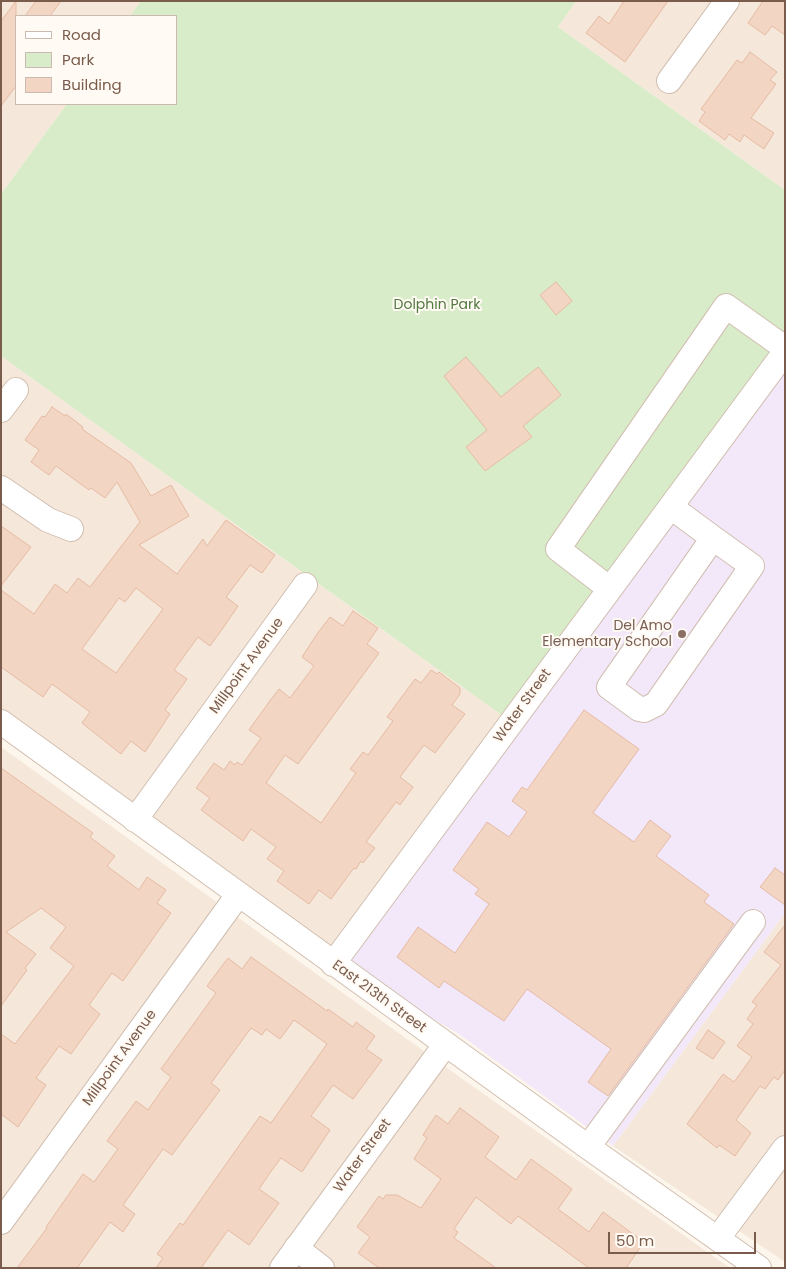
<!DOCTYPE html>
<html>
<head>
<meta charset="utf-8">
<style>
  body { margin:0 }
  #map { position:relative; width:786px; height:1269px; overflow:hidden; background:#fdf6ec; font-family:Poppins,sans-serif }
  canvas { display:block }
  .frame { position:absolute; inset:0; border:2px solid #7a5c4d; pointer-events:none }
  .legend { position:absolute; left:15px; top:15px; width:162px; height:90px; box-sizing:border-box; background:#fffaf3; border:1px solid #cabbb1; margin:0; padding:6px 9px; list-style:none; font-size:15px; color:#7a5c4d }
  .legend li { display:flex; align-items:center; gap:10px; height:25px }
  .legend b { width:25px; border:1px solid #cabbb1 }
  .scale { position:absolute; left:608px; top:1232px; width:148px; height:22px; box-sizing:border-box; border:2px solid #7a5c4d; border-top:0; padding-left:6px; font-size:15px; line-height:18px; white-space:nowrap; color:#7a5c4d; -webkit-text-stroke:4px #fffaf3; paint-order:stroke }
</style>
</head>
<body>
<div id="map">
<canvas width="786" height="1269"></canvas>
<div class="frame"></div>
<ul class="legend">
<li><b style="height:6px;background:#fff"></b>Road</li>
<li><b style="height:14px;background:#d8ecc9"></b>Park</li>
<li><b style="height:14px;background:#f3d5c3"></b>Building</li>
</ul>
<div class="scale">50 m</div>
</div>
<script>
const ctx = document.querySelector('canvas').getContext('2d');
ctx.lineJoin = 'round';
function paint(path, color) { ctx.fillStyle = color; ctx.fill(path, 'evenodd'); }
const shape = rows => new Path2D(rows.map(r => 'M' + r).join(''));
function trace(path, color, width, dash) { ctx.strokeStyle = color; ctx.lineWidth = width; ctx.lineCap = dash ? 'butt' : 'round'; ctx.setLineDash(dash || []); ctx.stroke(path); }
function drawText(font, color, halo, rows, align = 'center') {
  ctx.font = font + ' Poppins,sans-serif'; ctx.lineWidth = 4; ctx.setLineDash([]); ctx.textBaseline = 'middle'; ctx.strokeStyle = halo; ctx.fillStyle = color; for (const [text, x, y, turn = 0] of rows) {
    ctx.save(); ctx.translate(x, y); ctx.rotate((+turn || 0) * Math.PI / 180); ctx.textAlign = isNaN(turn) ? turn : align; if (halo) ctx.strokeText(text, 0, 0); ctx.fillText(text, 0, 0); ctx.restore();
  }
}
const residential = shape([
  [1,1,141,1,130,16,16,16,16,104,67,104,1,194],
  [576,1,785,1,785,190,558,27],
  [1,356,510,721,331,960,1,719],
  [1,747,464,1080,730,1268,1,1268],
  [785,913,785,1262,613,1146]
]);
const education = shape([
  [785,356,785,913,613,1146,459,1034,337,963]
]);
const green = shape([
  [141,1,576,1,558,27,785,190,785,347,510,721,1,356,1,194,67,104,176,104,176,16,130,16]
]);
const building = shape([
  [16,1,16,86,1,106,1,21,16,1],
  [36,1,61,1,50,16,25,16,36,1],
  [624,1,668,1,625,62,586,33,599,16,609,24,624,1],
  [763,1,785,1,785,35,772,26,765,35,748,23,763,1],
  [750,52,777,72,770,80,776,84,751,118,774,133,764,149,744,135,740,142,729,134,725,140,699,121,705,112,701,109,737,60,742,63,750,52],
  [556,282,572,301,556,315,540,295,556,282],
  [466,357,501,397,538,367,561,395,523,426,532,437,485,471,466,447,487,430,444,376,466,357],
  [52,407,65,416,66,414,83,427,82,429,131,463,151,496,171,485,189,516,139,545,177,574,203,539,207,546,226,520,275,555,262,573,250,565,226,597,238,606,223,628,210,646,198,637,174,670,187,679,165,710,170,714,145,752,131,741,121,754,82,723,90,712,52,684,43,697,1,667,1,590,34,614,55,584,67,593,78,578,90,587,140,522,117,482,105,498,91,488,89,490,56,466,49,475,31,462,39,450,25,440,42,416,45,417,52,407],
  [136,588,163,609,116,673,82,649,119,598,125,602,136,588],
  [1,526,31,547,1,586,1,526],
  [353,611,378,628,367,644,379,653,298,764,285,755,266,783,321,823,356,773,350,769,363,752,368,755,393,721,387,717,415,679,421,683,431,670,437,674,439,672,460,688,460,694,452,705,465,714,435,753,424,745,400,777,413,787,400,805,396,802,366,842,375,848,363,863,361,861,356,869,354,868,331,899,319,890,309,904,277,881,284,871,267,859,276,847,251,829,243,841,224,827,201,810,210,798,196,788,214,763,224,770,230,761,235,765,237,762,242,765,261,738,249,730,269,702,279,689,290,698,314,666,302,657,317,634,330,617,343,626,353,611],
  [584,710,639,749,593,813,634,842,650,820,671,836,656,856,709,895,704,902,734,924,608,1096,588,1082,611,1049,527,989,504,1021,444,981,439,988,397,957,418,927,455,953,489,904,475,894,479,889,453,870,487,822,509,837,527,812,512,801,522,787,527,790,584,710],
  [1,768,93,833,90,837,115,856,107,866,139,890,147,877,166,890,157,903,171,913,123,981,112,973,89,1005,100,1014,71,1054,59,1046,36,1078,46,1085,18,1127,1,1114,1,1034,15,1044,74,966,50,948,66,927,41,908,6,932,36,954,25,968,27,970,1,1006,1,768],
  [775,868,785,875,785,905,760,887,775,868],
  [785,925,785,1070,778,1080,774,1077,765,1089,760,1086,736,1120,751,1133,735,1156,719,1145,717,1148,687,1124,723,1074,734,1082,752,1057,737,1046,753,1024,747,1019,757,1005,752,1002,781,965,764,952,785,925],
  [251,957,327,1011,328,1009,353,1027,356,1022,375,1036,366,1049,382,1060,353,1099,333,1085,311,1116,330,1130,302,1172,281,1158,272,1170,259,1189,279,1203,249,1245,228,1230,201,1268,156,1268,163,1258,157,1254,180,1223,183,1225,260,1116,271,1123,327,1044,294,1020,280,1039,266,1029,262,1035,251,1028,211,1083,220,1090,172,1155,163,1149,123,1205,135,1214,123,1232,110,1222,77,1268,17,1268,47,1228,46,1227,83,1174,94,1182,118,1149,107,1141,136,1101,148,1110,171,1077,161,1069,216,993,207,986,228,958,242,969,251,957],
  [708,1030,725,1042,713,1059,696,1048,708,1030],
  [460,1108,499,1137,485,1157,516,1180,531,1159,572,1189,558,1209,589,1232,603,1212,644,1242,626,1268,589,1268,518,1216,511,1224,476,1197,454,1229,458,1232,454,1238,496,1268,379,1268,358,1253,370,1237,357,1227,379,1196,383,1199,386,1195,397,1195,421,1208,430,1195,441,1179,414,1159,427,1138,423,1135,436,1115,448,1124,460,1108]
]);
const minor = shape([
  [669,81,727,1],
  [1,410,16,390],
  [1,488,48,520,71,529],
  [671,507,713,538,752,566,656,704,644,710,639,709,609,687,713,538],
  [610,589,558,549,726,306,785,348],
  [1,722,588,1147,759,1268],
  [135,820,305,585],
  [333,964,785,352],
  [588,1147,753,922],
  [1,1222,238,895],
  [718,1238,785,1148],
  [296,1248,322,1268],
  [282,1268,445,1045]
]);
const markers = [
  [682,634,5,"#8d6e63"]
];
const parkNames = [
  ["Dolphin Park",437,305]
];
const educationNames = [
  ["Del Amo",672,626],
  ["Elementary School",672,642]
];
const streetNames = [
  ["Millpoint Avenue",247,666,-54],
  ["Water Street",523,706,-54],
  ["East 213th Street",379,997,36],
  ["Millpoint Avenue",120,1058,-54],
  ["Water Street",363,1156,-54]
];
paint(residential, '#f5e8da');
paint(education, '#f3e8fa');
paint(green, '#d8ecc9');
paint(building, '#f3d5c3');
trace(building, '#e6bba3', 1);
trace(minor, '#d1beb0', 26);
trace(minor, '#fff', 24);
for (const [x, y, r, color] of markers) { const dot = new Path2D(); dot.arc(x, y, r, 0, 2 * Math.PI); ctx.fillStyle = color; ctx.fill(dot); trace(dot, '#fffaf3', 2); }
drawText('14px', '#537a41', '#fffaf3', parkNames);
drawText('14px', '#785e54', '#fffaf3', educationNames, 'right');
drawText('14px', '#7a5c4d', '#fffaf3', streetNames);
</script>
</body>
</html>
